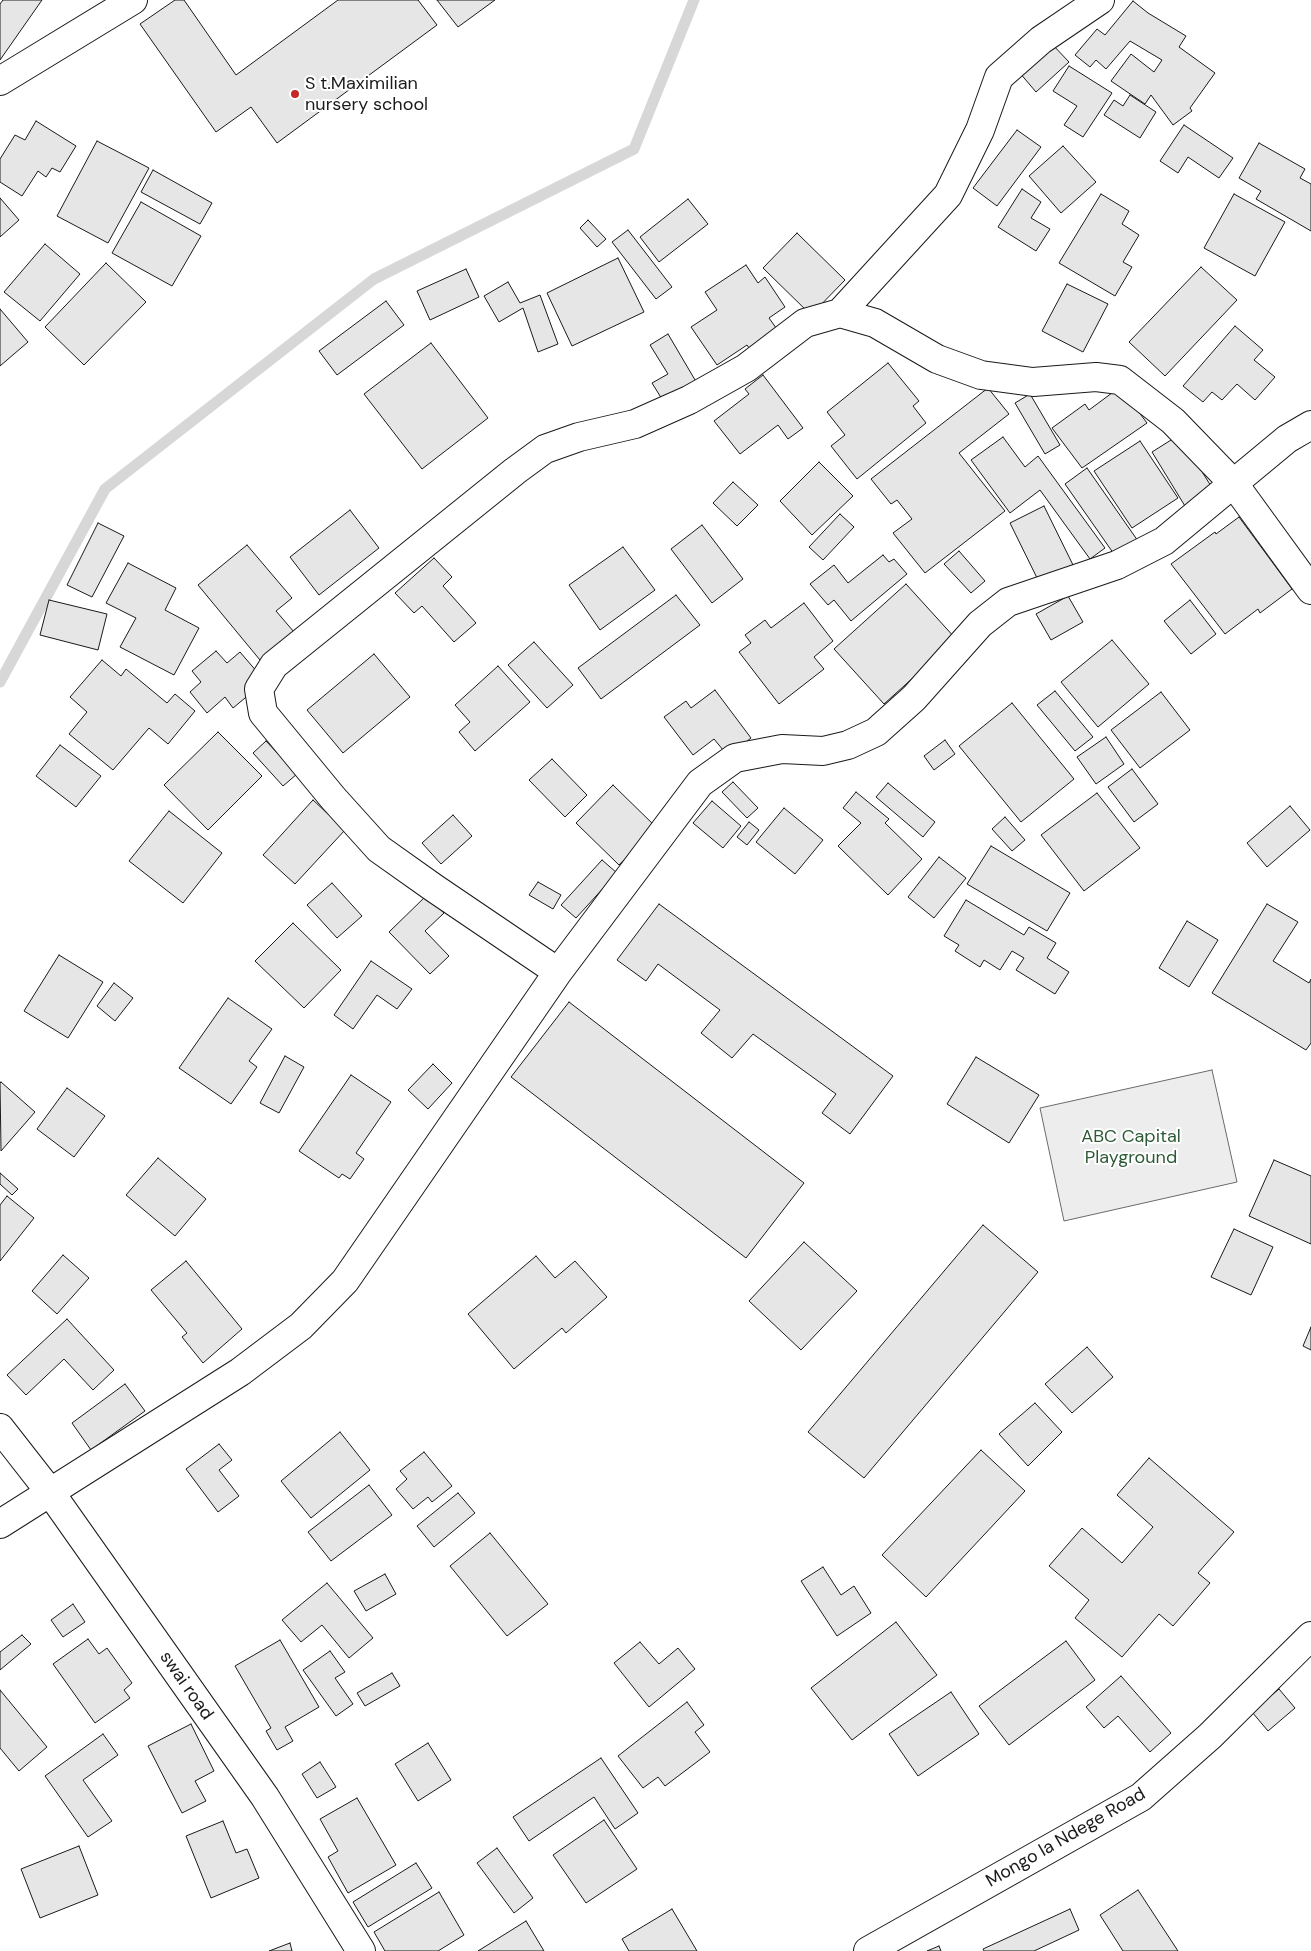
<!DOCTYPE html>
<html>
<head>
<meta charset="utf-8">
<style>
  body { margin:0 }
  canvas { display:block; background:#fff }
</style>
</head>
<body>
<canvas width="1311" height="1951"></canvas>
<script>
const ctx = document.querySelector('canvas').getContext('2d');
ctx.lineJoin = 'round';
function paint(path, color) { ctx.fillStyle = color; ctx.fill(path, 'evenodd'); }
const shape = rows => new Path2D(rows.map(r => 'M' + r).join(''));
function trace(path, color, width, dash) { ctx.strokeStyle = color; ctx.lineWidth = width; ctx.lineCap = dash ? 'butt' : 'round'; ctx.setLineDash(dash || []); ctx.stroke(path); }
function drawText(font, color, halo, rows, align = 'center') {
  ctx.font = font + ' "DM Sans",sans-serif'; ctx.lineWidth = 4; ctx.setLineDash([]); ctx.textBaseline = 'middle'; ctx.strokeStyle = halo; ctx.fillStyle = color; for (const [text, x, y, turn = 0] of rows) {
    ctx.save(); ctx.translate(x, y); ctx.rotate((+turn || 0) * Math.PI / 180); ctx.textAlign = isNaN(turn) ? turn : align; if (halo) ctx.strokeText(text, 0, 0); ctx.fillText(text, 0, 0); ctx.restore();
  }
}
const green = shape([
  [1212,1070,1237,1182,1064,1221,1040,1108,1212,1070]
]);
const stream = shape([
  [0,682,105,489,374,279,634,149,694,0]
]);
const building = shape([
  [3,0,42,0,0,60,0,4,3,0],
  [175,0,184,0,236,75,338,0,418,0,437,25,277,143,251,107,216,132,140,24,175,0],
  [437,0,495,0,458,27,437,0],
  [1133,1,1148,13,1186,36,1179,47,1215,73,1190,108,1192,111,1173,125,1151,95,1145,104,1111,81,1131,54,1154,72,1162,60,1130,41,1106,69,1096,60,1090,67,1075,55,1097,29,1105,35,1133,1],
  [1051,43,1069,62,1036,92,1019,72,1051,43],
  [1069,66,1112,93,1083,137,1064,125,1077,106,1053,91,1069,66],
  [1130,95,1156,112,1140,138,1104,115,1114,100,1123,106,1130,95],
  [36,121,76,146,60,172,52,168,46,177,38,171,22,196,0,182,0,159,15,135,25,140,36,121],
  [1184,125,1233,158,1219,178,1188,157,1178,173,1160,161,1184,125],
  [1017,130,1041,147,997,206,973,188,1017,130],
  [97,141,149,168,108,243,57,216,97,141],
  [1259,143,1305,169,1300,178,1311,184,1311,231,1256,199,1261,191,1239,178,1259,143],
  [1063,146,1096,182,1061,213,1029,176,1063,146],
  [153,170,212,203,200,224,141,192,153,170],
  [1022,189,1041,202,1031,218,1050,229,1036,251,998,227,1022,189],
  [1101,194,1129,211,1122,224,1139,235,1123,262,1132,267,1115,296,1059,263,1101,194],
  [1234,194,1285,222,1255,276,1204,248,1234,194],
  [0,198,19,220,0,237,0,198],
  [688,199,708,224,659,262,640,237,688,199],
  [141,202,201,236,172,286,112,253,141,202],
  [588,220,606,239,597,247,580,228,588,220],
  [628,230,672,287,656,299,612,242,628,230],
  [797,233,845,280,811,315,763,268,797,233],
  [45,244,80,274,40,321,4,292,45,244],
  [618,258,644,312,572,346,547,293,618,258],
  [106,263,146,302,84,365,45,327,106,263],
  [746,265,758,283,765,277,785,307,769,318,779,332,751,351,747,345,717,365,691,327,717,310,705,292,746,265],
  [1201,267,1237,300,1165,376,1129,342,1201,267],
  [466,269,479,297,430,320,417,291,466,269],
  [508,282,520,303,540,295,558,344,538,352,523,308,499,322,484,296,508,282],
  [1067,284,1108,304,1083,352,1042,331,1067,284],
  [386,301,404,325,337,375,319,351,386,301],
  [0,309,28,342,0,366,0,309],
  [1235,326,1263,350,1254,360,1275,377,1255,400,1237,384,1222,400,1212,392,1203,402,1183,386,1235,326],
  [668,334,698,385,665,404,652,383,668,374,650,345,668,334],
  [431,343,488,418,422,469,364,394,431,343],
  [888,363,919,401,913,406,926,423,857,479,831,446,845,435,827,412,888,363],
  [763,375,803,428,788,439,778,425,740,454,714,421,749,394,745,389,763,375],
  [1120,387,1147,423,1082,468,1052,428,1085,404,1089,410,1120,387],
  [988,388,1009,414,959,453,1005,511,925,573,893,533,912,519,897,500,891,504,871,479,988,388],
  [1030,394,1060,445,1045,454,1015,403,1030,394],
  [1179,435,1216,494,1188,511,1152,452,1179,435],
  [1003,437,1025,467,1038,456,1105,548,1090,559,1040,490,1010,513,971,460,1003,437],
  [1140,441,1178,498,1132,528,1094,471,1140,441],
  [819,462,853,496,812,535,780,501,819,462],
  [1087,468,1138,541,1116,557,1065,484,1087,468],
  [733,482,758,505,737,526,713,503,733,482],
  [1044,506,1074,567,1040,584,1010,523,1044,506],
  [350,510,379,548,319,595,290,557,350,510],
  [840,514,854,527,823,560,809,547,840,514],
  [1239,517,1292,589,1260,613,1258,609,1225,634,1171,564,1215,532,1216,534,1239,517],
  [98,523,124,536,92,597,67,585,98,523],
  [702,525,743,579,712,603,671,549,702,525],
  [247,545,292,598,276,611,294,632,260,660,198,585,247,545],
  [623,547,655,590,600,630,569,585,623,547],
  [959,551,985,581,971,593,944,564,959,551],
  [883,555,889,562,894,559,907,574,851,621,834,600,828,605,810,584,834,565,848,583,883,555],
  [434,558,452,577,443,586,476,623,454,642,422,606,414,613,395,593,434,558],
  [128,563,176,588,165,610,199,628,174,675,120,647,136,618,106,603,128,563],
  [906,584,956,639,884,704,834,649,906,584],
  [676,595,700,625,601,699,578,668,676,595],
  [1068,596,1083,622,1051,640,1036,614,1068,596],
  [49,600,107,614,98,650,40,635,49,600],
  [1190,600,1216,634,1191,654,1164,621,1190,600],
  [804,603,833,641,814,657,824,669,779,704,739,652,751,643,745,635,765,620,771,628,804,603],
  [1112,640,1149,684,1098,727,1061,682,1112,640],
  [534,642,573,685,547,708,508,665,534,642],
  [216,651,227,663,240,652,258,673,257,688,233,708,225,697,207,713,190,692,201,682,192,671,216,651],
  [374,654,410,697,343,753,307,710,374,654],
  [102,660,121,676,126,669,167,703,175,694,195,711,168,744,149,728,113,770,69,734,87,712,70,697,102,660],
  [498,666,530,702,475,751,459,732,470,722,455,705,498,666],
  [715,690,751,738,728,756,714,739,693,755,664,717,686,701,691,708,715,690],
  [1055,691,1093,737,1075,751,1037,705,1055,691],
  [1161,692,1190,730,1140,768,1111,730,1161,692],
  [1012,703,1074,779,1021,822,959,746,1012,703],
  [218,732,262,776,208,830,164,785,218,732],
  [1106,737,1124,764,1096,784,1077,757,1106,737],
  [945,740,955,754,934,770,924,756,945,740],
  [266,741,297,774,283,786,253,753,266,741],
  [60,745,101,776,76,807,36,776,60,745],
  [552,759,587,795,565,817,529,780,552,759],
  [1132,769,1158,804,1134,822,1108,787,1132,769],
  [733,782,758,808,747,818,722,792,733,782],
  [888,783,935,822,923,837,876,797,888,783],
  [613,785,656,827,619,865,576,823,613,785],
  [856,792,889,819,885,823,922,859,888,895,838,846,861,823,843,808,856,792],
  [1097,793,1140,848,1084,891,1041,835,1097,793],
  [313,800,345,830,295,884,263,855,313,800],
  [712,801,741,826,723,848,693,823,712,801],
  [1290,806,1310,830,1267,867,1247,843,1290,806],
  [784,808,823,840,795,874,756,842,784,808],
  [169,811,222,853,183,903,129,861,169,811],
  [453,815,472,836,441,864,422,843,453,815],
  [1005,817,1025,840,1012,851,992,829,1005,817],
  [749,822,759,830,747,845,737,837,749,822],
  [991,846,1070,893,1047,931,967,884,991,846],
  [939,857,966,878,934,918,908,897,939,857],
  [602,860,617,873,576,918,561,905,602,860],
  [538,882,561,895,553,909,529,895,538,882],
  [332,883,362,916,337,938,307,905,332,883],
  [426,896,444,913,425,931,449,956,430,974,389,932,426,896],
  [966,900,1024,935,1029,927,1056,943,1047,958,1069,972,1055,994,1016,970,1024,958,1012,951,1000,970,984,960,980,967,955,951,959,945,944,936,966,900],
  [659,904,893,1076,850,1134,822,1113,836,1094,753,1034,732,1058,701,1033,720,1010,658,964,646,981,617,960,659,904],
  [1267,904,1298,922,1273,961,1309,983,1311,979,1311,1043,1306,1050,1212,993,1267,904],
  [1187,921,1218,940,1189,987,1159,968,1187,921],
  [293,923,341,970,304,1008,255,961,293,923],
  [59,955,103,982,68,1038,24,1011,59,955],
  [371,961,412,989,397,1009,377,995,353,1029,334,1015,371,961],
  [114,983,133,998,115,1021,97,1006,114,983],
  [228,998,272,1029,249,1061,257,1067,231,1104,179,1068,228,998],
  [569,1002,804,1183,746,1258,511,1077,569,1002],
  [285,1056,304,1067,279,1113,260,1103,285,1056],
  [976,1057,1039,1095,1009,1143,947,1104,976,1057],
  [433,1064,452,1083,428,1109,408,1090,433,1064],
  [351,1075,391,1102,356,1153,364,1159,350,1179,342,1174,339,1178,299,1151,351,1075],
  [1,1082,35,1112,1,1151,0,1083,1,1082],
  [67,1088,105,1116,74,1157,37,1129,67,1088],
  [158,1158,206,1199,175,1236,126,1195,158,1158],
  [1274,1160,1311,1176,1311,1244,1249,1216,1274,1160],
  [0,1173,18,1189,12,1195,0,1184,0,1173],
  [7,1196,34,1218,0,1261,0,1205,7,1196],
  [983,1225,1038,1272,864,1478,808,1432,983,1225],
  [1234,1229,1273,1247,1251,1295,1211,1277,1234,1229],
  [804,1242,857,1291,801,1350,749,1301,804,1242],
  [63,1255,89,1278,57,1314,32,1291,63,1255],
  [536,1256,555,1278,575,1261,607,1297,566,1333,562,1328,514,1369,468,1314,536,1256],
  [186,1261,242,1329,203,1363,182,1337,187,1333,151,1290,186,1261],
  [67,1319,114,1370,93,1390,64,1359,26,1395,7,1375,67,1319],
  [1311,1327,1311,1350,1303,1346,1311,1327],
  [1087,1347,1113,1377,1072,1413,1045,1384,1087,1347],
  [125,1384,145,1411,91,1450,72,1423,125,1384],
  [1035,1403,1062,1432,1028,1466,999,1434,1035,1403],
  [340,1432,370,1470,311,1518,281,1481,340,1432],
  [219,1444,232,1460,219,1470,239,1496,218,1512,186,1469,219,1444],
  [981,1450,1025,1491,926,1597,882,1555,981,1450],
  [424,1452,452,1486,432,1502,428,1497,413,1509,396,1489,407,1479,400,1471,424,1452],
  [1149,1458,1234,1532,1198,1573,1210,1583,1173,1626,1159,1614,1122,1657,1075,1618,1089,1600,1049,1566,1082,1528,1122,1563,1153,1527,1117,1495,1149,1458],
  [369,1485,392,1515,331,1561,308,1532,369,1485],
  [458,1493,475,1513,434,1547,417,1526,458,1493],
  [490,1533,548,1604,507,1636,450,1566,490,1533],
  [823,1567,841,1595,854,1586,871,1613,837,1636,801,1581,823,1567],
  [385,1574,396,1594,366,1611,354,1591,385,1574],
  [327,1583,373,1638,349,1658,322,1625,301,1642,282,1620,327,1583],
  [73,1604,85,1622,63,1637,51,1620,73,1604],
  [896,1622,937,1675,852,1740,811,1688,896,1622],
  [22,1635,31,1644,0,1670,0,1652,22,1635],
  [88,1639,99,1654,107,1648,132,1683,124,1690,130,1698,95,1723,53,1664,88,1639],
  [280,1640,319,1707,285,1727,293,1741,277,1750,266,1731,271,1728,235,1666,280,1640],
  [1066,1641,1095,1680,1009,1745,979,1706,1066,1641],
  [640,1642,659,1664,678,1648,695,1669,649,1707,614,1663,640,1642],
  [330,1651,345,1672,335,1678,353,1704,336,1716,303,1670,330,1651],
  [392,1673,400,1686,365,1706,357,1693,392,1673],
  [1121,1676,1171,1733,1150,1752,1118,1716,1104,1728,1086,1707,1121,1676],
  [1279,1689,1295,1708,1268,1731,1252,1712,1279,1689],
  [0,1690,47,1747,19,1771,0,1748,0,1690],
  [951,1692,979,1734,918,1776,889,1734,951,1692],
  [687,1702,704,1725,695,1732,710,1752,665,1786,658,1777,643,1788,618,1756,687,1702],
  [191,1724,214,1771,195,1781,206,1801,182,1813,148,1746,191,1724],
  [103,1734,118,1755,83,1780,112,1821,88,1837,45,1776,103,1734],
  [428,1743,451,1780,418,1801,395,1764,428,1743],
  [601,1758,638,1813,615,1829,594,1797,529,1841,513,1817,601,1758],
  [320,1762,336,1787,317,1798,302,1774,320,1762],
  [357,1798,396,1865,348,1893,328,1857,338,1851,320,1819,357,1798],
  [604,1820,637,1869,586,1903,553,1855,604,1820],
  [223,1821,236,1853,247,1849,259,1878,211,1898,186,1836,223,1821],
  [79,1846,98,1895,40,1918,21,1869,79,1846],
  [497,1848,533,1898,514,1913,477,1863,497,1848],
  [416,1863,432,1888,368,1927,353,1902,416,1863],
  [1138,1890,1178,1951,1123,1951,1100,1915,1138,1890],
  [439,1892,464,1935,438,1951,385,1951,374,1932,439,1892],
  [672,1909,697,1951,629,1951,622,1939,672,1909],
  [1070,1909,1079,1930,1034,1951,984,1951,983,1949,1070,1909],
  [526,1921,544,1951,478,1951,526,1921],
  [290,1943,292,1951,269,1951,290,1943],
  [939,1946,941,1951,927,1951,939,1946]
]);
const street = shape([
  [0,81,133,0],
  [840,313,948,195,980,130,999,77,1041,40,1100,0],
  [558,972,434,888,379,849,333,798,263,713,259,689,274,665,515,471,545,449,579,437,635,424,689,400,746,368,805,323,840,313,875,323,937,359,981,375,1033,382,1096,377,1120,380,1173,421,1234,484,1311,590],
  [0,1428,50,1492,265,1797,361,1951],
  [0,1524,240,1372,301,1326,345,1281,558,972,700,783,735,758,782,749,823,751,848,745,876,732,914,698,980,624,1008,602,1117,565,1164,541,1287,439,1311,425]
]);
const secondary = shape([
  [868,1951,1141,1797,1210,1736,1311,1636]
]);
const markers = [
  [295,94,5,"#c62828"]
];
const poiNames = [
  ["S t.Maximilian",305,84],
  ["nursery school",305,105]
];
const parkNames = [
  ["ABC Capital",1131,1137],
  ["Playground",1131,1158]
];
const streetNames = [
  ["swai road",186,1686,55],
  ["Mongo la Ndege Road",1066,1838,-30]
];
paint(green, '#ededed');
trace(green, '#6a6a6a', 1);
trace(stream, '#d7d7d7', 11);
paint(building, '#e6e6e6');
trace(building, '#1a1a1a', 1);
trace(street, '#1a1a1a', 30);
trace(secondary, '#1a1a1a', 30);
trace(street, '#fff', 28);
trace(secondary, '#fff', 28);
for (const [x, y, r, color] of markers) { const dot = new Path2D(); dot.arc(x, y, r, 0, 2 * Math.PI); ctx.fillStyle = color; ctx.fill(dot); trace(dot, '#fff', 2); }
drawText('18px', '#1a1a1a', '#fff', poiNames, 'left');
drawText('18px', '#2b5a34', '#fff', parkNames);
drawText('18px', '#1a1a1a', '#fff', streetNames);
</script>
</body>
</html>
